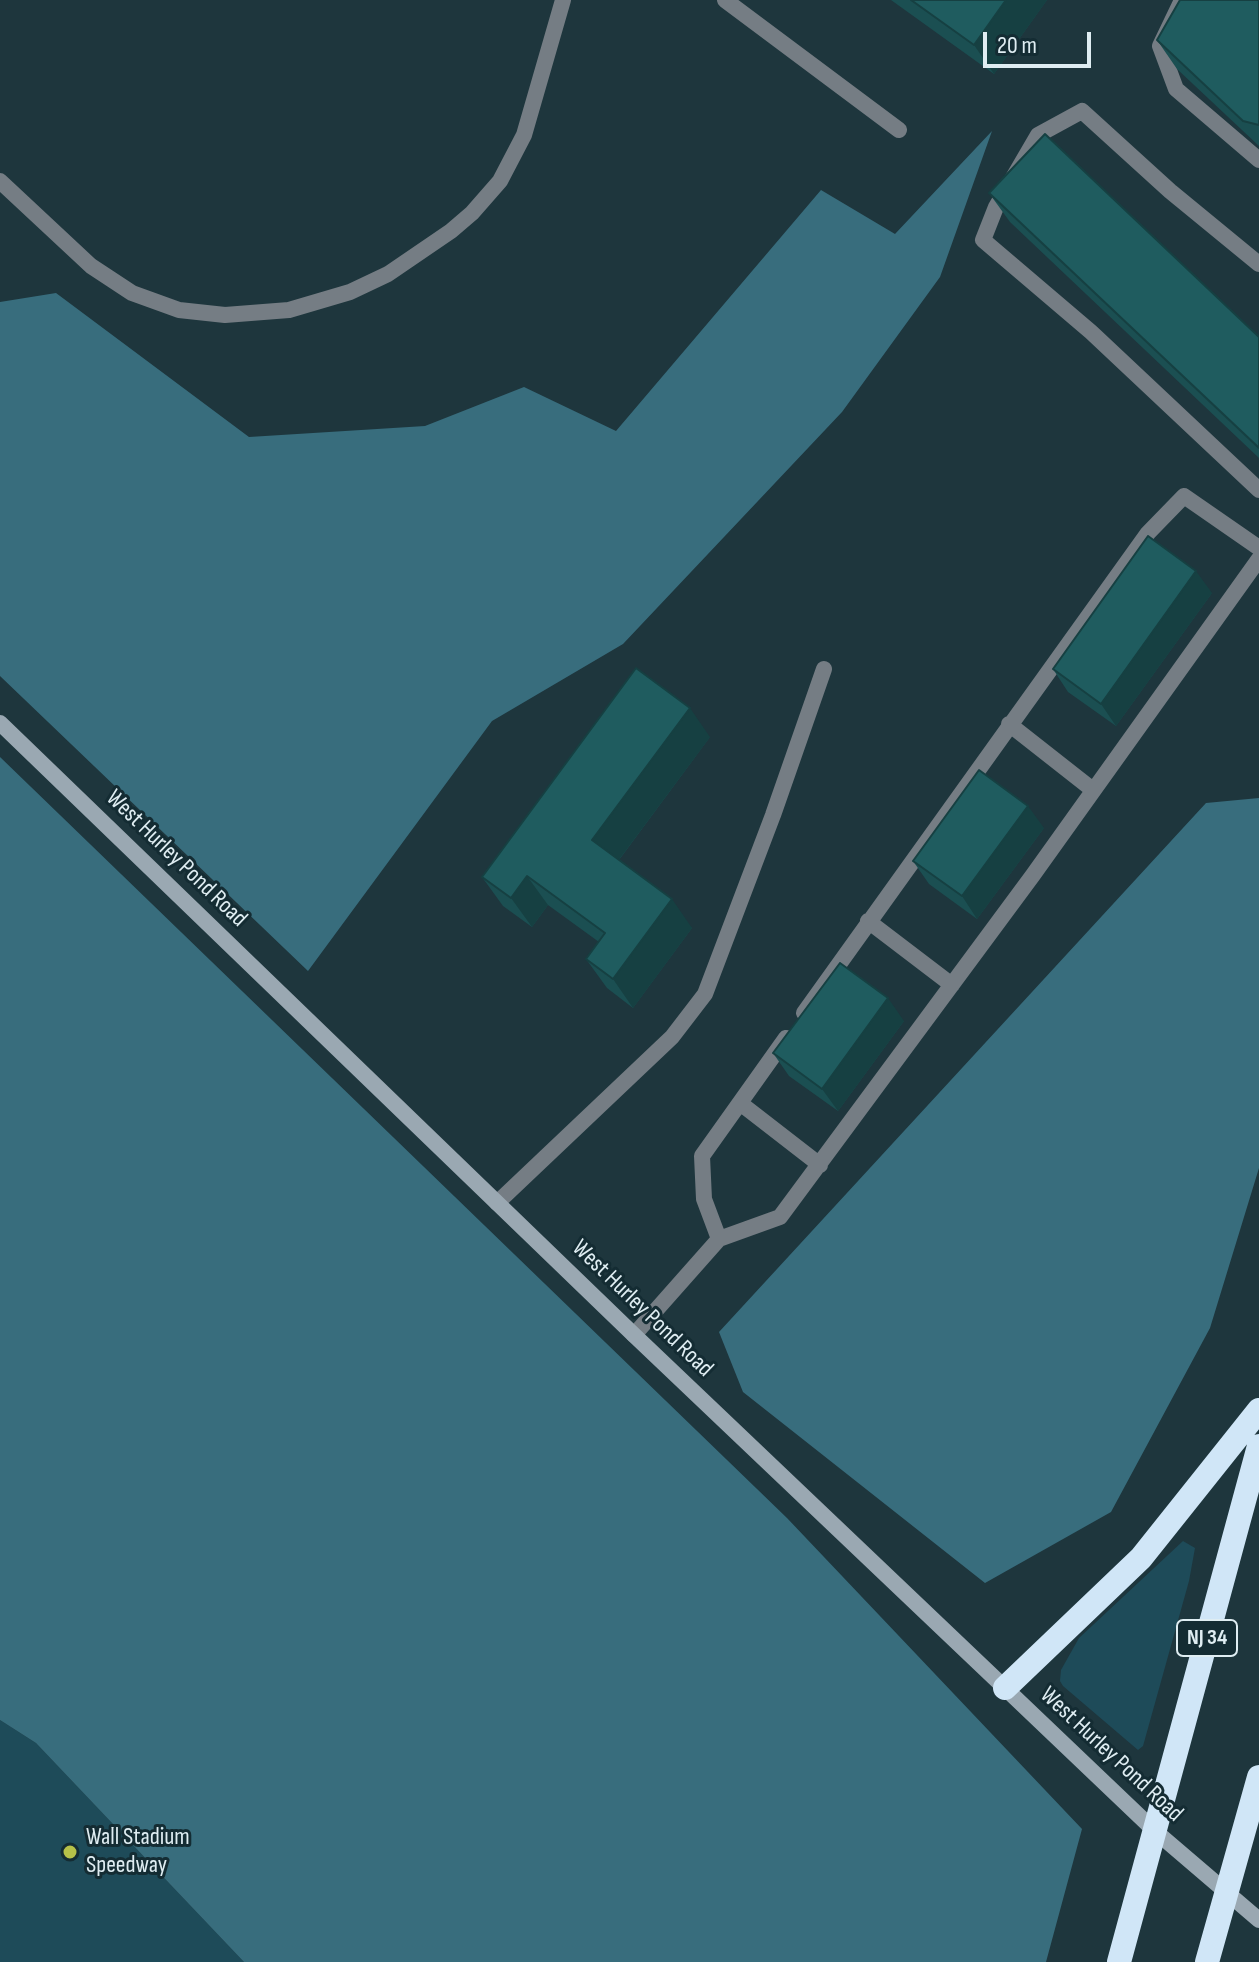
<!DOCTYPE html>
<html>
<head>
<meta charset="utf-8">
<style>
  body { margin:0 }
  #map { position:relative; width:1259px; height:1962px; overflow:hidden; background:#1e363d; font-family:"Sofia Sans Condensed",sans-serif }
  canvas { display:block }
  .scale { position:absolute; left:983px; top:32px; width:108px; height:36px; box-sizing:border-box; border:4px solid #dfedf2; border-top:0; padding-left:10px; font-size:24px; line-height:28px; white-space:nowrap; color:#dfedf2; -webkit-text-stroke:6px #142c33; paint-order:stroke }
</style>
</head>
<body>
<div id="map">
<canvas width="1259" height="1962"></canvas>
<div class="scale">20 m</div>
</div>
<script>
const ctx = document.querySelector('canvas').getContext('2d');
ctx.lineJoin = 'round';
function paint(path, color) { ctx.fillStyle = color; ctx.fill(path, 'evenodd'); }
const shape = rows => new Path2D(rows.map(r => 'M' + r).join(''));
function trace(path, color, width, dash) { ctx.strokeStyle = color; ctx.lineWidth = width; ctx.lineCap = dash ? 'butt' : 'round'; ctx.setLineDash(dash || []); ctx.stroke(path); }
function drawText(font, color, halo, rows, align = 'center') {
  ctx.font = font + ' "Sofia Sans Condensed",sans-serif'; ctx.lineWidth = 6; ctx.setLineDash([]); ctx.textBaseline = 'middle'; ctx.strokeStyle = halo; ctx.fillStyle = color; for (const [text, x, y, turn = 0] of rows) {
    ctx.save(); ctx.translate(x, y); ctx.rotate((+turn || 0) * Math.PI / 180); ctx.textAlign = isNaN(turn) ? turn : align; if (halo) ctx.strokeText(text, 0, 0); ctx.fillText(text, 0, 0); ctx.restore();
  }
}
const green = shape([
  [1183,1541,1195,1548,1189,1581,1143,1746,1138,1750,1063,1686,1060,1681,1061,1670,1079,1638],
  [0,1720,36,1743,244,1962,0,1962]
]);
const forest = shape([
  [992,131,940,277,842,412,623,644,492,721,308,971,0,676,0,302,56,293,249,437,425,426,524,387,616,431,821,190,895,234],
  [0,757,787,1518,1082,1829,1046,1962,244,1962,36,1743,0,1720],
  [1259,798,1259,1168,1210,1328,1111,1512,985,1583,743,1392,719,1332,1206,803]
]);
const lane = shape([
  [725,0,899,130],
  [1182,0,1160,46,1176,89,1259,160],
  [0,181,91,266,132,293,179,310,225,315,289,310,350,292,388,274,451,231,472,213,500,181,524,135,563,0],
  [1259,264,1170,191,1082,111,1038,135,996,207,983,240,1091,332,1259,490],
  [1009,724,1093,790],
  [868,921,952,985],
  [804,1013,1148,533,1184,496,1259,548],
  [740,1103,820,1165],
  [497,1203,672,1037,705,994,773,815,824,669],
  [719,1239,704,1199,702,1156,786,1038],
  [634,1335,719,1239,780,1217,1033,875,1259,559]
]);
const secondary = shape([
  [0,723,634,1335,1005,1688,1155,1831,1259,1920]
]);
const highway = shape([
  [1005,1688,1141,1558,1259,1410],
  [1119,1962,1259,1446],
  [1207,1962,1259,1777]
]);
const wall = shape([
  [891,0,1047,0,994,74],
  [1259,0,1259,146,1177,69,1157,40],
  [989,193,1259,337,1259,458,1010,222],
  [1212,593,1116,726,1068,692,1053,669],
  [710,737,619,860,692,928,633,1008,607,988,586,959,599,942,548,905,532,927,503,906,482,877],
  [1044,828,977,919,929,884,913,861],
  [904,1021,838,1111,789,1076,773,1053]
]);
const shadedWall = shape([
  [1006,0,1047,0,994,74,974,45],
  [1196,571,1212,593,1116,726,1101,704],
  [690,708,710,737,612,869,592,840],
  [1028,806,1044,828,977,919,962,896],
  [527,876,548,905,532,927,511,898],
  [672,899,692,928,633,1008,613,979],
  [888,998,904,1021,838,1111,822,1089]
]);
const building = shape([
  [911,0,1006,0,974,45,911,0],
  [1180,0,1259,0,1259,125,1243,121,1157,40,1180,0],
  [1045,134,1259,337,1259,448,989,193,1045,134],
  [1148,536,1196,571,1101,704,1053,669,1148,536],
  [636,668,690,708,592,840,672,899,613,979,586,959,605,933,527,876,511,898,482,877,636,668],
  [979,770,1028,806,962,896,913,861,979,770],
  [840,963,888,998,822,1089,773,1053,840,963]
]);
const markers = [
  [70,1852,8,"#b6c149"]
];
const shields = [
  [1207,1638,60]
];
const shieldNames = [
  ["NJ 34",1207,1638]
];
const streetNames = [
  ["West Hurley Pond Road",176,859,44],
  ["West Hurley Pond Road",642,1309,44],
  ["West Hurley Pond Road",1111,1755,43]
];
const poiNames = [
  ["Wall Stadium",86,1838],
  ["Speedway",86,1866]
];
paint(green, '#1e4b59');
paint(forest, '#386d7d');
trace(lane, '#757d84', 16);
trace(secondary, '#9aa8b2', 16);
trace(highway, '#d0e6f7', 24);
paint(wall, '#1b4f52');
paint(shadedWall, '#164042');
paint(building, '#1f5c5f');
trace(building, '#164042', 2);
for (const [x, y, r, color] of markers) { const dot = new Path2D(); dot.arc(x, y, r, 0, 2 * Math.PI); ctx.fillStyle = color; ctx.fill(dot); trace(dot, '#142c33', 3); }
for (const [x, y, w] of shields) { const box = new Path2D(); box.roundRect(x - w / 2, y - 18, w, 36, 6); ctx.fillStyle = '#142c33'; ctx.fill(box); trace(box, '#dfedf2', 2); }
drawText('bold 22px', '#dfedf2', null, shieldNames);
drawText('24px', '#dfedf2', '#142c33', streetNames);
drawText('24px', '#dfedf2', '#142c33', poiNames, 'left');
</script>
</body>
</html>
